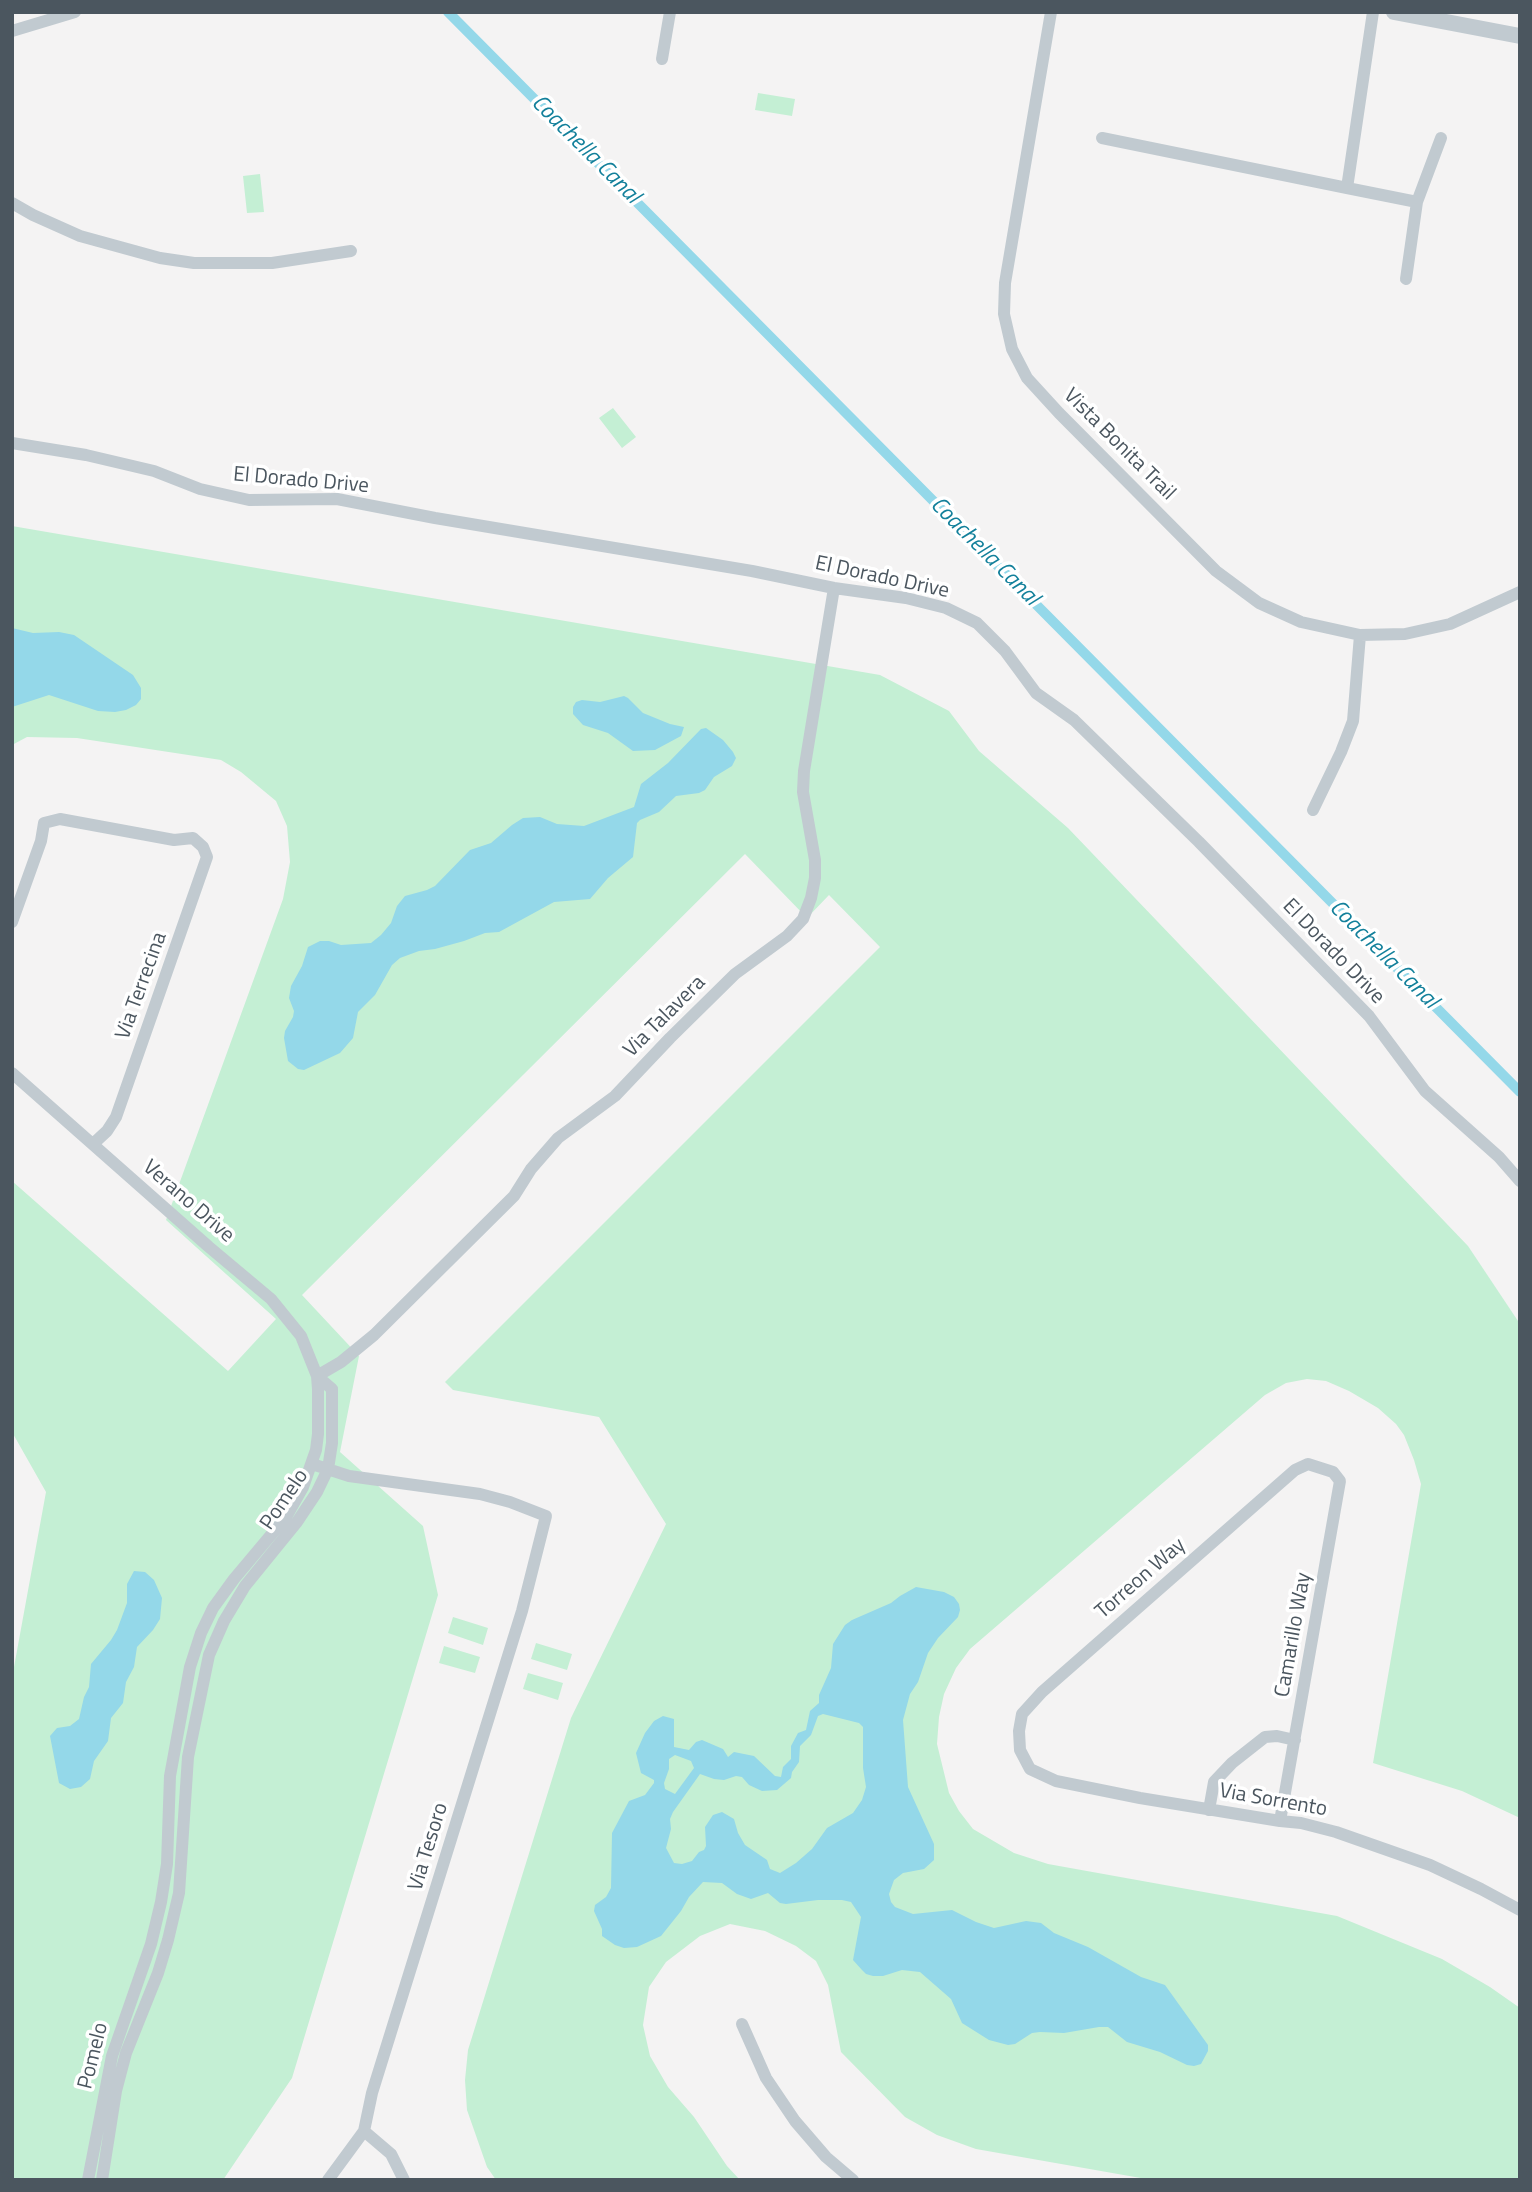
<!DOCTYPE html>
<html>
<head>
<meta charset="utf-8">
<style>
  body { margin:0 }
  #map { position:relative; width:1532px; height:2192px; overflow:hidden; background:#f4f3f3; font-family:"Titillium Web",sans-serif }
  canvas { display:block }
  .frame { position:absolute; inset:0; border:14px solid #4b565f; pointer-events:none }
</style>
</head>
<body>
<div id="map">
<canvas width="1532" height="2192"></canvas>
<div class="frame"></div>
</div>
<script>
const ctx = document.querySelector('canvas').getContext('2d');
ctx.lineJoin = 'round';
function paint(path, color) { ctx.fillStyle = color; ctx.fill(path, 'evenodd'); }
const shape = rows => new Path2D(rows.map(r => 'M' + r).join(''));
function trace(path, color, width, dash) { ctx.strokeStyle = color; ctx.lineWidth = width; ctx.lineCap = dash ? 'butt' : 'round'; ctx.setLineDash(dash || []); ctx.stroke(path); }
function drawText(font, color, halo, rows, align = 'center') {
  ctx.font = font + ' "Titillium Web",sans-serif'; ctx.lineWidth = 7; ctx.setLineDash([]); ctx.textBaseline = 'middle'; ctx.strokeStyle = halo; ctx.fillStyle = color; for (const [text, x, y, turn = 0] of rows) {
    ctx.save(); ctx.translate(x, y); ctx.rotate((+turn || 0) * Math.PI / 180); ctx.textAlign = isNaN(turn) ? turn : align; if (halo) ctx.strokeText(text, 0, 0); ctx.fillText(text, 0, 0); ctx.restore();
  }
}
const green = shape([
  [758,93,795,99,792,116,755,110],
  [260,174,264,212,247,213,243,176],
  [613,408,636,437,622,448,599,418],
  [12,526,880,675,949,711,979,751,1068,828,1468,1246,1520,1324,1520,1818,1462,1791,1373,1763,1421,1484,1414,1460,1404,1435,1396,1424,1378,1408,1349,1391,1326,1381,1307,1379,1286,1383,1265,1395,970,1649,956,1668,944,1694,939,1717,937,1744,949,1793,959,1811,973,1829,1014,1853,1048,1864,1337,1916,1442,1959,1490,1987,1520,2008,1520,2180,1152,2180,976,2149,937,2135,905,2117,841,2052,828,1985,816,1961,796,1946,765,1931,730,1924,700,1936,666,1962,649,1987,643,2025,650,2056,668,2087,694,2117,727,2166,740,2180,496,2180,487,2167,467,2110,465,2080,468,2050,571,1718,666,1524,599,1417,453,1390,445,1382,880,947,829,895,807,918,745,854,302,1295,359,1356,340,1452,423,1526,438,1595,292,2078,223,2180,12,2180,12,1678,46,1492,12,1432,12,1181,228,1371,276,1319,166,1220,283,899,290,862,287,826,276,801,241,772,221,760,77,738,27,737,12,745],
  [453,1617,488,1628,483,1645,448,1633],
  [536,1643,572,1654,567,1670,531,1659],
  [444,1646,480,1657,475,1673,439,1663],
  [528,1673,563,1683,558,1700,523,1689]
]);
const water = shape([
  [12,628,33,633,59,632,74,635,133,675,141,688,141,699,136,705,126,710,115,712,98,711,49,695,12,707],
  [624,696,628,698,643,713,670,724,684,727,681,736,655,750,633,751,608,733,583,725,573,714,573,707,576,702,582,700,600,702],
  [706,728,723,740,733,752,736,758,732,766,714,777,705,790,699,793,676,796,659,812,640,820,637,823,633,857,608,878,590,899,554,902,499,932,485,933,464,941,435,949,419,951,400,958,392,965,375,995,358,1012,353,1038,340,1053,304,1070,298,1069,288,1061,284,1038,285,1031,293,1017,294,1011,289,998,291,986,302,966,308,947,320,941,329,941,341,945,371,943,381,935,391,923,397,906,405,896,427,890,435,886,470,850,491,843,512,825,523,818,540,817,557,824,584,826,634,807,641,784,668,763,701,729],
  [134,1571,145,1572,154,1580,162,1598,160,1619,153,1630,137,1647,134,1667,126,1682,123,1703,111,1718,108,1741,94,1761,90,1779,81,1787,70,1789,59,1783,50,1736,57,1728,70,1726,79,1719,84,1697,89,1687,91,1664,111,1640,117,1630,127,1603,127,1584],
  [916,1587,944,1592,954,1597,959,1604,960,1610,958,1617,938,1638,928,1653,918,1682,910,1694,903,1720,908,1787,934,1844,934,1860,924,1869,903,1873,894,1880,889,1894,891,1902,895,1907,913,1914,952,1910,976,1922,994,1928,1026,1921,1041,1923,1054,1933,1088,1947,1141,1977,1165,1985,1208,2045,1208,2051,1201,2064,1194,2066,1187,2065,1160,2052,1127,2042,1108,2027,1099,2027,1064,2033,1040,2032,1032,2033,1015,2044,1008,2045,989,2040,962,2023,951,1999,920,1972,902,1970,883,1976,873,1976,866,1974,862,1970,853,1960,861,1917,851,1902,842,1900,818,1900,786,1904,780,1903,768,1893,751,1899,737,1894,722,1883,703,1882,689,1897,681,1911,661,1936,637,1947,624,1948,615,1945,602,1936,602,1929,594,1911,595,1905,606,1897,611,1888,612,1833,629,1801,645,1795,654,1783,654,1780,641,1773,636,1753,645,1733,654,1721,663,1716,674,1719,674,1747,689,1750,696,1742,702,1740,723,1749,728,1757,734,1752,754,1756,775,1776,781,1777,783,1767,791,1759,791,1746,798,1733,806,1730,810,1711,819,1703,819,1695,831,1668,833,1644,845,1625,852,1620,891,1603,900,1596],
  [823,1714,859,1723,863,1727,863,1768,866,1787,862,1800,853,1813,827,1828,812,1849,796,1863,780,1873,770,1869,767,1860,745,1845,738,1833,734,1819,722,1812,713,1815,705,1827,706,1846,704,1850,699,1852,692,1861,682,1864,674,1863,666,1848,671,1829,670,1819,673,1812,700,1774,714,1779,724,1780,736,1776,742,1777,749,1785,762,1791,777,1790,791,1778,792,1772,799,1762,800,1746,811,1735,818,1716],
  [675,1755,691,1761,694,1768,675,1794,665,1789,664,1783,669,1769,669,1759]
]);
const canal = shape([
  [448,12,1520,1092]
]);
const minor = shape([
  [1051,12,1005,283,1004,314,1012,349,1027,378,1059,413,1216,571,1259,603,1301,622,1360,635,1405,634,1450,624,1520,592],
  [12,31,75,12],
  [662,59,670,12],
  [1102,138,1347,188,1373,12],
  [1347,188,1417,202,1441,138],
  [12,203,33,215,80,236,160,258,194,263,272,263,351,251],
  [1406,279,1417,202],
  [12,443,86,455,154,471,200,489,249,500,337,499,435,518,752,571,834,588,906,598,946,608,977,623,1005,651,1036,693,1074,720,1199,842,1369,1016,1425,1091,1499,1157,1520,1181],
  [1313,810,1341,752,1353,721,1360,635],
  [12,922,41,841,44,823,60,819,174,840,193,838,203,847,207,857,116,1117,107,1131,93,1144],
  [12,1073,209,1247,271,1299,301,1336,317,1376,318,1389,318,1434,316,1450,303,1487,286,1517,234,1579,213,1608,201,1633,190,1667,170,1776,167,1864,161,1902,151,1944,112,2056,88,2180],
  [317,1376,341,1362,374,1335,514,1196,531,1169,558,1138,615,1096,670,1038,735,974,787,936,803,919,811,898,815,878,815,860,803,792,804,771,834,588],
  [312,1464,349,1476,480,1494,510,1502,546,1516,522,1611,372,2093,364,2131,328,2180],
  [1209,1810,1214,1782,1232,1763,1265,1737,1277,1736,1295,1740],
  [1280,1821,1340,1481,1333,1472,1308,1464,1295,1470,1042,1692,1022,1714,1019,1731,1020,1750,1030,1769,1056,1781,1140,1798,1280,1821,1301,1823,1336,1832,1430,1865,1481,1889,1520,1910],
  [742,2024,766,2078,795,2121,826,2157,853,2180],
  [364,2131,391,2154,404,2180],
  [102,2180,116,2091,126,2053,158,1973,168,1940,179,1893,188,1757,209,1655,224,1621,245,1586,297,1522,317,1492,328,1469,332,1443,332,1389,317,1376]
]);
const tertiary = shape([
  [1394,12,1520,36]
]);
const streetNames = [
  ["Vista Bonita Trail",1119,445,45],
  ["El Dorado Drive",301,481,5],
  ["El Dorado Drive",882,578,12],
  ["El Dorado Drive",1333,952,46],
  ["Via Terrecina",142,986,-70],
  ["Via Talavera",665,1017,-45],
  ["Verano Drive",188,1202,41],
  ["Pomelo",285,1500,-56],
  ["Torreon Way",1141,1579,-41],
  ["Camarillo Way",1294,1635,-80],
  ["Via Sorrento",1273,1801,10],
  ["Via Tesoro",429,1847,-73],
  ["Pomelo",94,2056,-76]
];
const waterNames = [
  ["Coachella Canal",585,150,45],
  ["Coachella Canal",984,552,45],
  ["Coachella Canal",1383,955,45]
];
paint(green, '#c4efd4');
paint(water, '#94d8e9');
trace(canal, '#94d8e9', 10);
trace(minor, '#c1cad0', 12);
trace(tertiary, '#c1cad0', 16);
drawText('21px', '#4b565f', '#fff', streetNames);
drawText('italic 23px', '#13809b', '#fff', waterNames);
</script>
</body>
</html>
